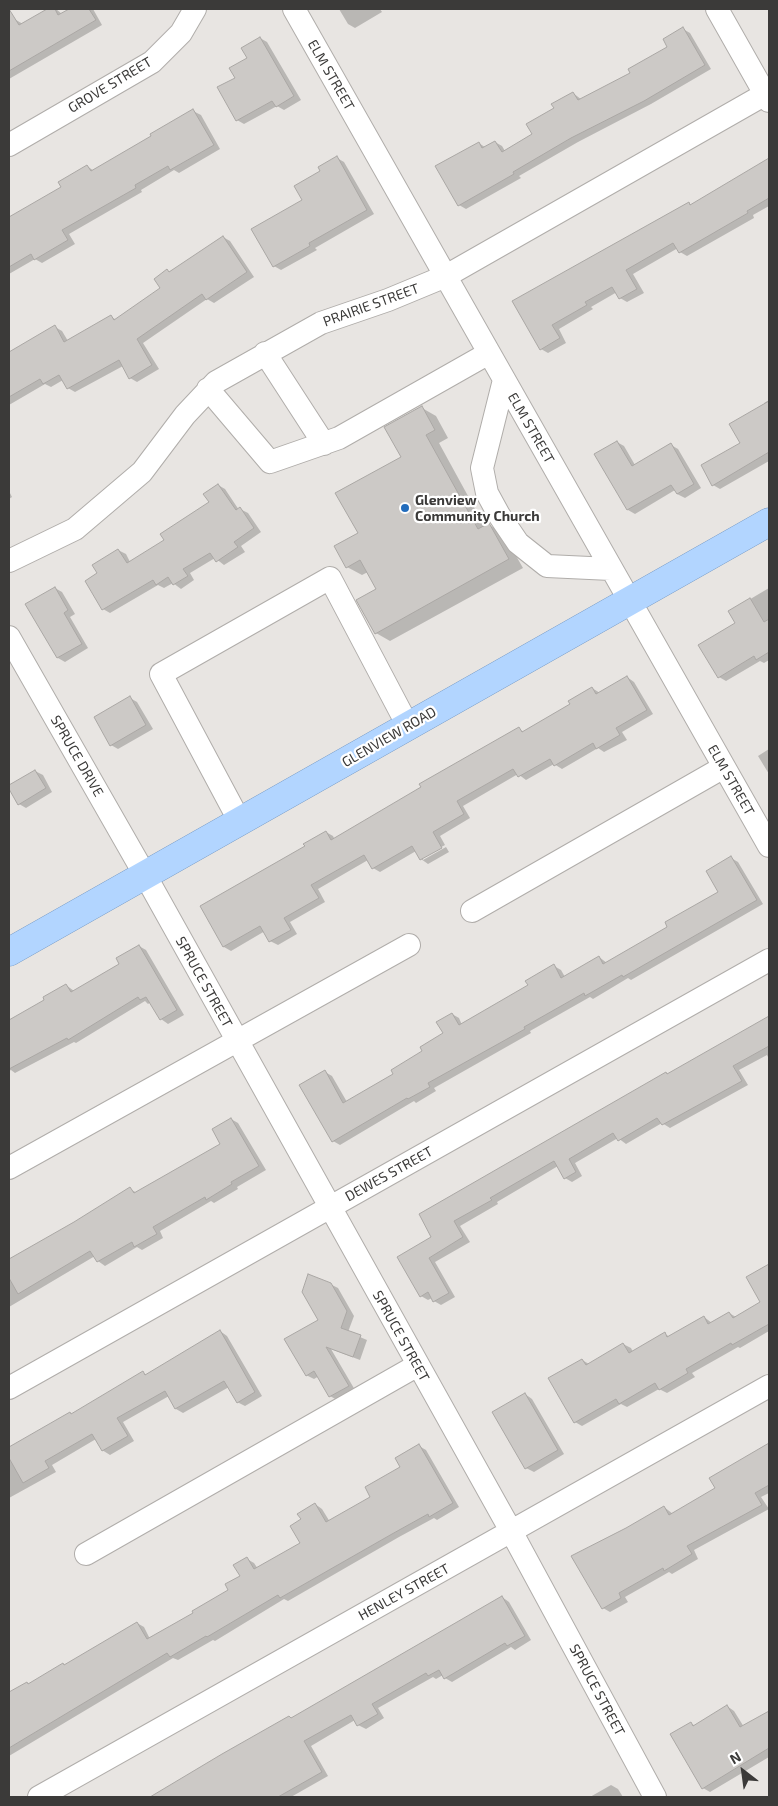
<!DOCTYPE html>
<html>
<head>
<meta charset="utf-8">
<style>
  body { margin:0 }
  #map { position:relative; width:778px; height:1806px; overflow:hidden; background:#e8e5e2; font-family:"Exo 2",sans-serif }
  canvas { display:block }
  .frame { position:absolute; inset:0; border:10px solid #3b3a39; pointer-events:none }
  .north { position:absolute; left:718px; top:1746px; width:50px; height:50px; -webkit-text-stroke:4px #fff; paint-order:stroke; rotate:330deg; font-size:14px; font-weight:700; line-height:20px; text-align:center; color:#3b3a39 }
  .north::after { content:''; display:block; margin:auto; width:18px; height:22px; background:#3b3a39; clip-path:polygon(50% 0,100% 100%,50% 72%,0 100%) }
</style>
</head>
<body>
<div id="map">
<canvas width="778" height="1806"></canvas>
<div class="frame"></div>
<div class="north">N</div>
</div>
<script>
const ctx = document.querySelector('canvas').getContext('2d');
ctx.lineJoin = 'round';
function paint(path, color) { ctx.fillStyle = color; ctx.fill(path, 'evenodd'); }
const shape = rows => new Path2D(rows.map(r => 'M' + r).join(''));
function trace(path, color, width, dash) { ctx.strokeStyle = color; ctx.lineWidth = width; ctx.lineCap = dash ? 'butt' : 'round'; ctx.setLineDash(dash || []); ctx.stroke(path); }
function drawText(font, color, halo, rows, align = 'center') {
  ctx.font = font + ' "Exo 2",sans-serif'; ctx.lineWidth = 4.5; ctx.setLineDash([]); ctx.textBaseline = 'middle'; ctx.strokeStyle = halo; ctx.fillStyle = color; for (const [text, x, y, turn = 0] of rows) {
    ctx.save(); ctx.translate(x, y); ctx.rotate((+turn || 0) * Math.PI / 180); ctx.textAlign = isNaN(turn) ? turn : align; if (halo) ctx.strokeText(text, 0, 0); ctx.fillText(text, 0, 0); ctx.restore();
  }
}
const shadow = shape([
  [50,9,56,9,62,14,72,9,93,9,102,25,9,79,9,24,16,20,23,24],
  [339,9,380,9,382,12,355,28,348,24],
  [683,29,690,33,711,69,651,104,578,142,519,176,521,178,466,209,459,205,479,143,486,148,495,142,502,146,505,151,534,135,556,109,573,93,582,100,632,74,669,47],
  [260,38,267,42,301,100,284,110,277,106,244,124,237,120,236,78],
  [193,111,201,115,220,149,179,173,174,170,141,190,142,192,69,234,75,244,42,263,35,259,9,274,9,219,63,188,87,166,94,171],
  [337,158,344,162,374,214,315,248,317,250,281,270,274,266,303,200,322,171],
  [768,160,769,206,753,215,754,218,687,256,680,252,678,248,633,274,644,293,627,302,620,298,617,292,591,307,593,309,559,329,566,343,548,353,541,349,514,301,688,203,692,205],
  [223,237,230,241,254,277,214,303,207,299,143,343,159,369,137,382,130,378,123,366,75,392,68,388,63,380,51,387,45,384,9,405,9,353,55,327,62,331,68,341,111,317,117,320,162,289,167,271,170,273],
  [769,400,769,461,720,489,713,485,741,443,765,405,764,403],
  [422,408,436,416,448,438,439,443,485,527,489,525,503,533,523,568,390,641,376,633,378,589,368,572,362,575,347,567,359,533,403,458],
  [617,442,624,446,635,465,671,445,678,449,701,488,685,498,677,494,675,490,635,514,628,510],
  [218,485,225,489,239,510,240,509,248,513,261,532,241,546,245,552,224,565,215,558,190,573,194,580,181,589,173,583,164,588,158,585,110,613,103,609,99,574,118,550,126,554,130,562,166,540,210,503],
  [9,491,12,497,9,499],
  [55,588,62,592,75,614,70,617,88,648,65,662,58,658,27,604],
  [769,588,769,660,764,663,760,661,726,681,719,677,737,623,730,611],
  [627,677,634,682,653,714,622,732,627,740,604,752,598,748,562,769,554,764,526,780,518,774,463,806,470,818,440,836,445,845,423,857,423,860,446,847,449,852,428,864,421,859,416,851,380,872,373,868,368,860,318,889,325,902,290,922,297,934,278,945,270,941,265,931,231,951,224,947,201,907,306,847,326,832,333,836,335,840,519,729,524,732,572,704,592,688,600,693],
  [130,698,137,702,153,729,118,749,111,745],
  [769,749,769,774,758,756],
  [35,771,43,775,52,792,26,808,19,804,9,787],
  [731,858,738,862,763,904,631,980,628,978,593,999,590,997,530,1031,531,1033,434,1088,436,1091,416,1103,414,1101,340,1145,333,1141,325,1072,332,1076,347,1102,395,1074,424,1052,445,1034,452,1014,459,1018,462,1025,530,986,554,966,561,970,565,977,599,957,607,963,669,927,720,892],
  [139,946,146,950,184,1015,168,1024,161,1019,151,1002,148,1004,145,1001,76,1043,74,1042,15,1073,11,1070,9,1071,9,1022,46,1000,66,985,74,991,121,964],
  [769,1017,769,1059,767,1055,739,1070,748,1085,670,1128,662,1123,626,1144,618,1138,575,1163,582,1176,572,1182,565,1178,558,1166,497,1202,498,1204,460,1226,470,1242,435,1262,455,1297,441,1305,434,1301,432,1298,428,1300,421,1296,433,1237,420,1215,666,1073,669,1074],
  [231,1119,238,1123,266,1170,237,1187,238,1189,214,1203,211,1201,160,1231,163,1238,142,1250,137,1247,105,1266,98,1261,95,1256,9,1307,9,1261,75,1223,130,1189,137,1193,222,1144],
  [769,1266,769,1331,740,1348,738,1347,692,1373,695,1377,667,1393,659,1389,627,1407,621,1404,582,1426,575,1422,582,1360,589,1364,623,1344,631,1348,633,1352,665,1334,670,1337,704,1317,712,1323,729,1313,736,1317,762,1302,748,1278],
  [330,1284,338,1288,354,1316,348,1332,367,1340,360,1360,331,1349,355,1390,337,1400,330,1396,319,1376,314,1379,306,1375],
  [220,1331,227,1336,262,1396,245,1406,237,1402,229,1387,183,1413,176,1409,169,1396,123,1422,134,1441,110,1455,102,1450,96,1439,52,1465,56,1472,9,1498,9,1449,70,1414,72,1415,143,1373,147,1375],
  [525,1394,532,1399,564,1454,534,1472,526,1468],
  [769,1445,769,1493,761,1497,769,1509,694,1550,698,1559,672,1574,669,1572,625,1597,628,1602,610,1612,603,1608,627,1529,664,1507,673,1514,717,1489,711,1479],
  [419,1446,426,1450,459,1507,437,1520,434,1518,399,1537,288,1601,284,1599,215,1641,213,1640,178,1660,173,1658,9,1756,9,1693,65,1666,137,1623,144,1627,150,1639,195,1613,229,1590,241,1576,247,1559,254,1563,258,1569,302,1543,303,1520,315,1504,322,1509,330,1522,372,1497,402,1467],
  [502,1597,509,1602,531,1640,515,1650,511,1647,452,1682,445,1678,443,1675,436,1679,433,1677,378,1708,384,1718,366,1729,358,1725,355,1720,311,1746,328,1776,291,1797,152,1797,289,1717,292,1718],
  [727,1706,734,1711,744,1727,769,1712,769,1757,710,1792,703,1788,691,1723,695,1726],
  [611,1785,618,1789,623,1797,590,1797]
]);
const building = shape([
  [9,9,19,25,47,9,55,9,58,15,69,9,89,9,96,20,9,71,9,9],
  [683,27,705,65,644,101,571,138,513,172,514,174,458,206,435,166,479,142,482,148,495,141,502,152,532,134,526,124,554,108,551,104,573,92,578,100,630,73,628,69,667,47,663,39,683,27],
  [260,37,294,96,276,107,272,101,236,121,217,87,235,78,229,68,247,58,241,48,260,37],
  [193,109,214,145,170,170,168,166,135,185,136,188,62,230,68,240,34,260,31,254,9,267,9,217,61,187,58,182,87,165,91,171,151,136,150,134,193,109],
  [337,156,367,210,309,243,310,246,273,267,251,229,302,200,294,186,320,171,318,167,337,156],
  [769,158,769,198,747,211,748,213,679,253,673,243,626,270,637,289,619,299,612,287,585,302,587,305,552,325,560,338,540,350,512,301,689,202,690,205,769,158],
  [223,236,247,272,206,300,202,294,137,339,152,365,129,379,119,360,67,389,59,375,43,384,40,379,9,397,9,352,55,325,64,342,111,315,114,320,160,288,154,279,167,269,169,272,223,236],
  [769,401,769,452,712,486,701,465,740,443,729,424,769,401],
  [422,406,435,430,426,435,478,529,489,523,509,559,375,634,356,600,376,589,360,560,346,568,334,546,358,533,335,493,401,457,384,427,422,406],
  [617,441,632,466,671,443,694,484,677,494,671,485,627,510,594,454,617,441],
  [218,484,236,510,240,507,254,528,234,542,238,547,216,562,210,553,183,569,188,576,173,585,168,577,156,585,153,580,102,610,85,581,97,573,92,565,118,549,127,563,164,540,160,534,209,502,203,494,218,484],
  [55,587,68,610,64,613,82,644,57,658,25,604,55,587],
  [750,598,764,622,769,619,769,652,756,660,754,656,718,678,698,645,735,623,728,611,750,598],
  [627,676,647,710,616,728,620,735,596,749,593,743,554,766,550,759,518,777,513,769,457,801,464,814,433,832,442,848,420,860,412,846,372,869,364,855,311,885,319,898,284,918,291,930,269,942,260,926,223,947,200,906,305,846,303,844,326,831,331,840,421,787,419,784,519,727,522,732,570,704,568,701,592,687,596,694,627,676],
  [130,696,146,725,110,746,94,717,130,696],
  [35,770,46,788,18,805,9,789,9,785,35,770],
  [731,856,757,900,623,977,622,975,585,996,584,993,524,1027,525,1029,428,1083,430,1087,408,1099,407,1098,332,1142,299,1085,325,1070,343,1103,393,1074,391,1070,422,1051,420,1047,443,1033,436,1022,452,1013,459,1025,528,985,525,981,554,964,561,978,599,956,603,964,667,927,665,922,718,892,706,871,731,856],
  [139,945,177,1010,160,1020,146,997,140,1000,138,997,68,1040,67,1038,9,1069,9,1020,44,1000,43,997,66,984,71,992,119,964,116,958,139,945],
  [769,1016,769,1046,733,1066,742,1081,662,1125,657,1118,618,1141,613,1133,569,1159,576,1172,564,1179,554,1161,490,1198,492,1200,454,1221,463,1237,429,1258,449,1293,433,1302,428,1292,420,1297,397,1257,431,1237,419,1214,666,1072,667,1074,769,1016],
  [231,1118,259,1166,231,1182,232,1184,206,1200,205,1197,153,1227,157,1234,134,1247,132,1242,97,1262,90,1251,18,1294,9,1278,9,1259,74,1222,130,1187,134,1193,220,1144,212,1129,231,1118],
  [769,1264,769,1324,732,1345,731,1343,686,1369,688,1373,659,1390,655,1383,619,1404,616,1399,574,1423,548,1378,582,1359,586,1365,623,1343,629,1353,665,1332,667,1337,704,1316,708,1324,729,1312,733,1318,760,1302,746,1277,769,1264],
  [308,1274,331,1283,347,1311,341,1328,361,1335,353,1357,326,1347,349,1386,329,1397,314,1371,306,1376,284,1339,318,1320,302,1292,308,1274],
  [220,1330,255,1392,237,1403,224,1381,175,1409,165,1391,117,1418,128,1436,102,1451,92,1434,45,1461,49,1468,23,1483,9,1458,9,1447,70,1412,71,1414,143,1371,145,1375,220,1330],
  [525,1393,558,1450,525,1469,492,1412,525,1393],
  [769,1443,769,1485,755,1493,762,1505,687,1546,692,1554,664,1571,663,1568,619,1593,621,1598,602,1609,571,1556,626,1528,664,1506,669,1515,715,1488,709,1478,769,1443],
  [419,1444,453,1503,429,1517,428,1514,392,1534,280,1598,278,1595,207,1637,206,1636,170,1657,167,1653,9,1748,9,1692,27,1682,28,1684,63,1663,64,1665,137,1622,147,1639,193,1613,192,1611,228,1590,225,1584,240,1576,233,1565,247,1557,254,1569,300,1543,290,1526,301,1519,297,1514,315,1503,326,1522,370,1497,365,1487,400,1467,395,1458,419,1444],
  [502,1596,525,1636,507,1646,505,1643,444,1679,439,1670,428,1676,426,1673,372,1704,378,1714,357,1726,351,1715,304,1741,322,1772,278,1797,150,1797,222,1754,289,1716,291,1718,502,1596],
  [727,1705,740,1727,769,1711,769,1748,702,1789,670,1734,691,1722,693,1726,727,1705]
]);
const minor = shape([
  [294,9,769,846],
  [717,9,769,101],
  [9,145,152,62,181,33,195,9],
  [265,353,324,444],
  [504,380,482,468,487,493,499,515,518,543,547,566,611,569],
  [208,389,270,462,339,438,489,353],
  [9,561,75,529,142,472,185,415,216,382,321,323,388,300,446,276,769,92],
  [9,637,145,875,511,1531,655,1797],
  [240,822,161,674,330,578,408,726],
  [472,911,724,767],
  [9,1168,409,945],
  [9,1388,769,960],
  [86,1554,418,1365],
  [39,1797,769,1386]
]);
const major = shape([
  [9,952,769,522]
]);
const markers = [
  [405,508,5,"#226cbc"]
];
const streetNames = [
  ["ELM STREET",331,75,60],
  ["GROVE STREET",110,85,-31],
  ["PRAIRIE STREET",371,305,-20],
  ["ELM STREET",531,428,60],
  ["GLENVIEW ROAD",389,737,-30],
  ["SPRUCE DRIVE",77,756,60],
  ["ELM STREET",731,780,60],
  ["SPRUCE STREET",204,982,61],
  ["DEWES STREET",389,1174,-29],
  ["SPRUCE STREET",401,1336,61],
  ["HENLEY STREET",404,1592,-29],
  ["SPRUCE STREET",597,1690,62]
];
const poiNames = [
  ["Glenview",415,500],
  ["Community Church",415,516]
];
paint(shadow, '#0003');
paint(building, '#ccc9c6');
trace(building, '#aaa7a4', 1);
trace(minor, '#b0adaa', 24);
trace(major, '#678dba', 29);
trace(minor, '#fff', 22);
trace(major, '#b2d5ff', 28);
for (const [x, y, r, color] of markers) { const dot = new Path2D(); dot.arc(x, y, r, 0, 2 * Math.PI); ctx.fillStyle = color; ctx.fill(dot); trace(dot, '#fff', 2); }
drawText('14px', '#3b3a39', '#fff', streetNames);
drawText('bold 14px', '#3b3a39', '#fff', poiNames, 'left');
</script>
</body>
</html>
